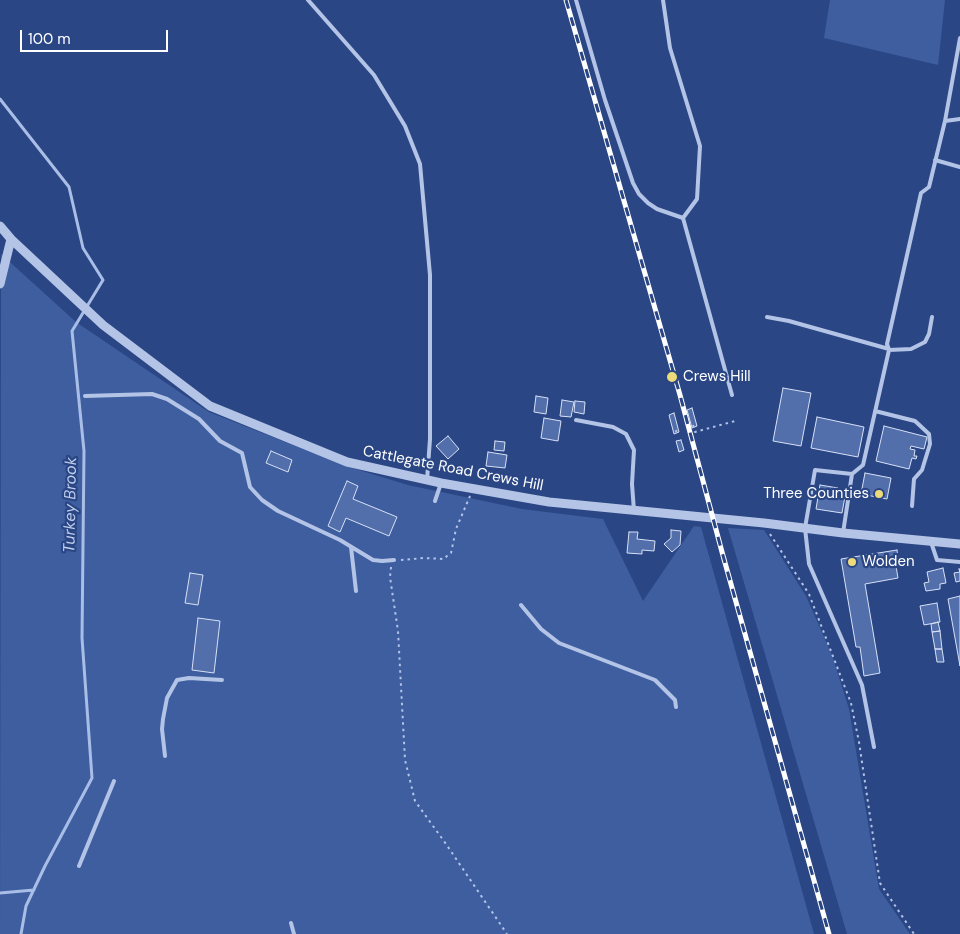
<!DOCTYPE html>
<html>
<head>
<meta charset="utf-8">
<style>
  body { margin:0 }
  #map { position:relative; width:960px; height:934px; overflow:hidden; background:#2a4684; font-family:"DM Sans",sans-serif }
  canvas { display:block }
  .scale { position:absolute; left:20px; top:30px; width:148px; height:22px; box-sizing:border-box; border:2px solid #fff; border-top:0; padding-left:6px; font-size:15px; line-height:18px; white-space:nowrap; color:#fff; -webkit-text-stroke:4px #2a4684; paint-order:stroke }
</style>
</head>
<body>
<div id="map">
<canvas width="960" height="934"></canvas>
<div class="scale">100 m</div>
</div>
<script>
const ctx = document.querySelector('canvas').getContext('2d');
ctx.lineJoin = 'round';
function paint(path, color) { ctx.fillStyle = color; ctx.fill(path, 'evenodd'); }
const shape = rows => new Path2D(rows.map(r => 'M' + r).join(''));
function trace(path, color, width, dash) { ctx.strokeStyle = color; ctx.lineWidth = width; ctx.lineCap = dash ? 'butt' : 'round'; ctx.setLineDash(dash || []); ctx.stroke(path); }
function drawText(font, color, halo, rows, align = 'center') {
  ctx.font = font + ' "DM Sans",sans-serif'; ctx.lineWidth = 4.5; ctx.setLineDash([]); ctx.textBaseline = 'middle'; ctx.strokeStyle = halo; ctx.fillStyle = color; for (const [text, x, y, turn = 0] of rows) {
    ctx.save(); ctx.translate(x, y); ctx.rotate((+turn || 0) * Math.PI / 180); ctx.textAlign = isNaN(turn) ? turn : align; if (halo) ctx.strokeText(text, 0, 0); ctx.fillText(text, 0, 0); ctx.restore();
  }
}
const green = shape([
  [830,0,945,0,938,65,824,38],
  [1,254,76,322,209,412,346,466,408,485,522,509,603,519,643,601,694,526,701,527,814,934,0,934],
  [728,528,764,530,806,596,832,655,849,709,879,889,910,934,847,934]
]);
const stream = shape([
  [0,99,69,187,83,248,103,280,72,331,84,451,82,638,92,778,45,866,26,906,21,934],
  [0,893,34,890]
]);
const building = shape([
  [783,388,811,393,801,446,773,441,783,388],
  [536,396,548,398,546,414,534,412,536,396],
  [562,400,574,402,571,417,560,416,562,400],
  [575,401,585,402,584,414,574,412,575,401],
  [692,408,697,426,692,428,687,410,692,408],
  [674,413,679,432,674,434,669,415,674,413],
  [817,417,864,427,858,457,811,448,817,417],
  [544,418,561,421,558,441,541,438,544,418],
  [884,426,927,437,924,449,911,446,910,449,915,450,914,456,917,456,916,459,912,458,909,469,876,461,884,426],
  [448,436,459,449,448,459,436,446,448,436],
  [681,440,684,450,679,452,676,441,681,440],
  [495,441,505,442,504,451,494,450,495,441],
  [271,451,292,460,288,472,266,463,271,451],
  [488,452,507,455,505,468,486,466,488,452],
  [865,473,891,478,887,499,861,494,865,473],
  [347,481,358,486,353,499,397,517,389,536,346,518,340,532,328,526,347,481],
  [820,485,838,488,837,495,845,496,842,513,816,509,820,485],
  [671,530,681,531,680,545,672,552,664,544,671,538,671,530],
  [629,532,638,532,637,539,655,541,654,551,642,550,642,554,627,553,629,532],
  [897,550,898,560,895,560,898,578,865,584,880,673,864,676,860,647,856,647,841,559,897,550],
  [943,568,946,583,940,584,940,589,926,591,924,583,929,582,927,572,943,568],
  [959,569,960,569,960,581,956,582,954,573,960,572,959,569],
  [190,573,203,575,198,605,185,603,190,573],
  [960,596,960,666,948,599,960,596],
  [937,603,940,622,924,625,920,606,937,603],
  [198,618,220,621,214,673,192,670,198,618],
  [938,622,940,631,932,632,931,624,938,622],
  [940,631,942,649,935,649,932,632,940,631],
  [935,649,942,649,944,662,937,662,935,649]
]);
const path = shape([
  [693,425,695,432,735,421],
  [676,430,677,436],
  [770,534,809,594,851,703,859,742,880,883,914,934],
  [401,560,424,558,444,559,447,556,451,553,456,529,470,496],
  [391,567,390,577,398,631,405,760,415,801,446,844,507,934]
]);
const service = shape([
  [308,0,374,75,405,126,420,164,430,275,430,439,427,480],
  [576,0,605,100,633,183,639,194,648,203,657,209,683,218],
  [663,0,670,48,700,146,697,199,683,218,732,395],
  [945,121,960,38],
  [935,160,960,167],
  [767,317,789,321,889,349],
  [889,350,911,349,925,342,929,334,932,317],
  [85,396,152,394,167,399,199,419,220,441,242,453,250,487,262,500,278,511,340,540,373,560,382,561,394,560],
  [875,411,915,421,929,434,930,444,922,470,914,479,912,506],
  [576,420,613,427,626,434,634,450,632,484,634,511],
  [852,474,815,470,805,528,809,564,862,685,874,747],
  [435,501,441,483],
  [843,533,852,474,863,465,889,350,887,344,921,193,929,187,945,121,960,119],
  [931,542,937,560,960,562],
  [351,547,356,591],
  [521,605,541,629,559,643,655,680,675,700,676,707],
  [165,756,162,729,163,719,167,698,177,680,189,678,222,680],
  [79,866,114,781],
  [291,923,294,934]
]);
const tertiary = shape([
  [0,226,11,239,103,325,210,406,347,462,441,483,549,502,764,523,843,533,960,544],
  [0,284,11,239]
]);
const rail = shape([
  [566,0,680,395,722,552,829,934]
]);
const markers = [
  [672,377,6,"#eddb7b"],
  [879,494,5,"#eddb7b"],
  [852,562,5,"#eddb7b"]
];
const poiNames = [
  ["Crews Hill",683,377],
  ["Three Counties",869,494,"right"],
  ["Wolden",862,562]
];
const streetNames = [
  ["Cattlegate Road Crews Hill",453,469,11]
];
const waterNames = [
  ["Turkey Brook",71,505,-89]
];
paint(green, '#3e5ea0');
trace(stream, '#a9bee7', 3);
paint(building, '#526fab');
trace(building, '#d7e1f6', 1);
trace(path, '#b4c4e7', 2, [2.5, 4]);
trace(service, '#b4c4e7', 4);
trace(tertiary, '#b4c4e7', 9);
trace(rail, '#fff', 5);
trace(rail, '#2a4684', 3, [9]);
for (const [x, y, r, color] of markers) { const dot = new Path2D(); dot.arc(x, y, r, 0, 2 * Math.PI); ctx.fillStyle = color; ctx.fill(dot); trace(dot, '#2a4684', 2); }
drawText('15px', '#fff', '#2a4684', poiNames, 'left');
drawText('15px', '#fff', '#2a4684', streetNames);
drawText('italic 16px', '#bfcfee', '#2a4684', waterNames);
</script>
</body>
</html>
